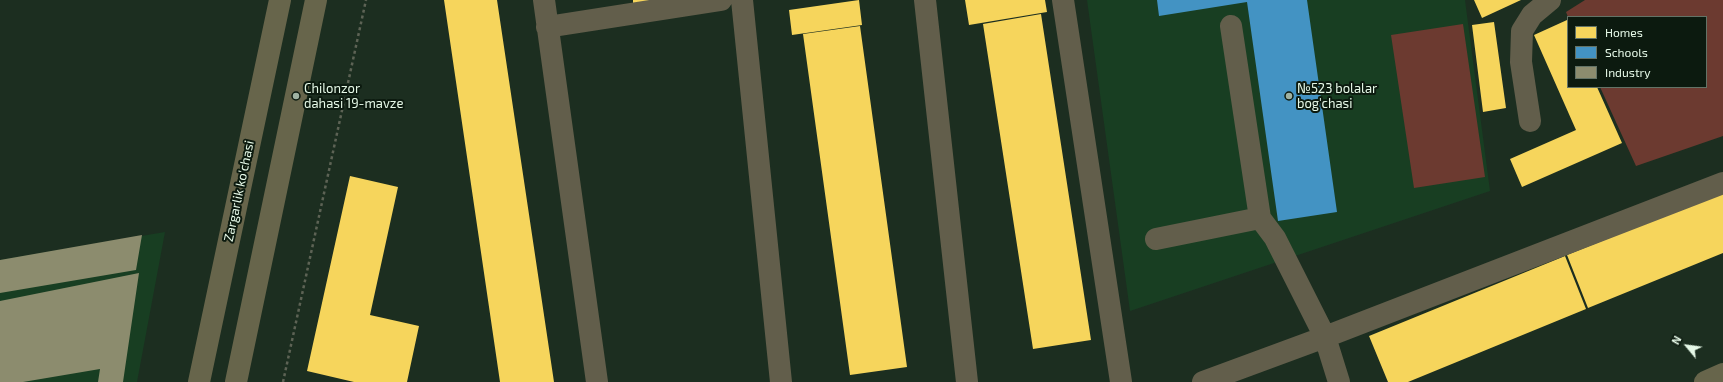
<!DOCTYPE html>
<html>
<head>
<meta charset="utf-8">
<style>
  body { margin:0 }
  #map { position:relative; width:1723px; height:382px; overflow:hidden; background:#1c2e20; font-family:"Exo 2",sans-serif }
  canvas { display:block }
  .legend { position:absolute; left:1567px; top:16px; width:140px; height:72px; box-sizing:border-box; background:#0c1a0f; border:1px solid #637366; margin:0; padding:5px 7px; list-style:none; font-size:12px; color:#e6f9e8 }
  .legend li { display:flex; align-items:center; gap:8px; height:20px }
  .legend b { width:20px; border:1px solid #637366 }
  .north { position:absolute; left:1667px; top:326px; width:40px; height:40px; -webkit-text-stroke:3px #0c1a0f; paint-order:stroke; rotate:299deg; font-size:11px; font-weight:700; line-height:16px; text-align:center; color:#e6f9e8 }
  .north::after { content:''; display:block; margin:auto; width:14px; height:18px; background:#e6f9e8; clip-path:polygon(50% 0,100% 100%,50% 72%,0 100%) }
</style>
</head>
<body>
<div id="map">
<canvas width="1723" height="382"></canvas>
<ul class="legend">
<li><b style="height:11px;background:#f6d55c"></b>Homes</li>
<li><b style="height:11px;background:#4393c3"></b>Schools</li>
<li><b style="height:11px;background:#8c8c6e"></b>Industry</li>
</ul>
<div class="north">N</div>
</div>
<script>
const ctx = document.querySelector('canvas').getContext('2d');
ctx.lineJoin = 'round';
function paint(path, color) { ctx.fillStyle = color; ctx.fill(path, 'evenodd'); }
const shape = rows => new Path2D(rows.map(r => 'M' + r).join(''));
function trace(path, color, width, dash) { ctx.strokeStyle = color; ctx.lineWidth = width; ctx.lineCap = dash ? 'butt' : 'round'; ctx.setLineDash(dash || []); ctx.stroke(path); }
function drawText(font, color, halo, rows, align = 'center') {
  ctx.font = font + ' "Exo 2",sans-serif'; ctx.lineWidth = 4; ctx.setLineDash([]); ctx.textBaseline = 'middle'; ctx.strokeStyle = halo; ctx.fillStyle = color; for (const [text, x, y, turn = 0] of rows) {
    ctx.save(); ctx.translate(x, y); ctx.rotate((+turn || 0) * Math.PI / 180); ctx.textAlign = isNaN(turn) ? turn : align; if (halo) ctx.strokeText(text, 0, 0); ctx.fillText(text, 0, 0); ctx.restore();
  }
}
const built = shape([
  [1087,0,1465,0,1490,191,1130,311],
  [165,232,137,382,0,382,0,260]
]);
const green = shape([
  [1585,0,1723,0,1723,136,1636,166,1600,87,1706,87,1706,17,1568,17,1566,12],
  [1463,24,1485,177,1414,188,1391,35]
]);
const homes = shape([
  [444,0,497,0,554,382,500,382],
  [633,0,664,0,633,5],
  [859,0,862,25,792,35,789,10],
  [965,0,1045,0,1047,12,969,25],
  [1474,0,1521,0,1482,18],
  [1041,14,1091,340,1033,349,983,24],
  [1567,20,1568,87,1597,87,1622,143,1522,187,1510,159,1576,130,1534,35],
  [1494,22,1506,108,1483,112,1472,25],
  [860,26,907,367,850,375,803,34],
  [350,176,398,187,370,315,419,326,407,382,354,382,307,371],
  [1723,192,1723,253,1588,308,1567,255],
  [1565,256,1586,309,1408,382,1388,382,1369,336]
]);
const schools = shape([
  [1157,0,1307,0,1337,212,1278,221,1247,2,1159,16]
]);
const industry = shape([
  [142,235,136,270,0,293,0,260],
  [139,273,123,382,98,382,100,369,23,382,0,382,0,301]
]);
const path = shape([
  [283,382,366,0]
]);
const minor = shape([
  [544,0,597,382],
  [742,0,781,382],
  [925,0,967,382],
  [1063,0,1121,382],
  [1231,26,1260,218,1275,238,1325,337,1723,183],
  [547,27,721,0],
  [1530,121,1521,62,1522,31,1532,15,1550,0],
  [1156,239,1260,218],
  [1203,382,1325,337,1339,382]
]);
const major = shape([
  [199,382,280,0],
  [236,382,316,0],
  [1705,382,1723,374]
]);
const markers = [
  [296,96,4,"#9fb2a2"],
  [1289,96,4,"#9fb2a2"]
];
const poiNames = [
  ["Chilonzor",304,89],
  ["dahasi 19-mavze",304,104],
  ["№523 bolalar",1297,89],
  ["bog'chasi",1297,104]
];
const streetNames = [
  ["Zargarlik ko'chasi",239,191,-78]
];
paint(built, '#183e22');
paint(green, '#6c3a30');
paint(homes, '#f6d55c');
paint(schools, '#4393c3');
paint(industry, '#8c8c6e');
trace(path, '#5d6355', 2.5, [3, 3]);
trace(minor, '#625e4b', 22);
trace(major, '#67654b', 22);
for (const [x, y, r, color] of markers) { const dot = new Path2D(); dot.arc(x, y, r, 0, 2 * Math.PI); ctx.fillStyle = color; ctx.fill(dot); trace(dot, '#0c1a0f', 1.5); }
drawText('13px', '#e6f9e8', '#0c1a0f', poiNames, 'left');
drawText('13px', '#e6f9e8', '#0c1a0f', streetNames);
</script>
</body>
</html>
